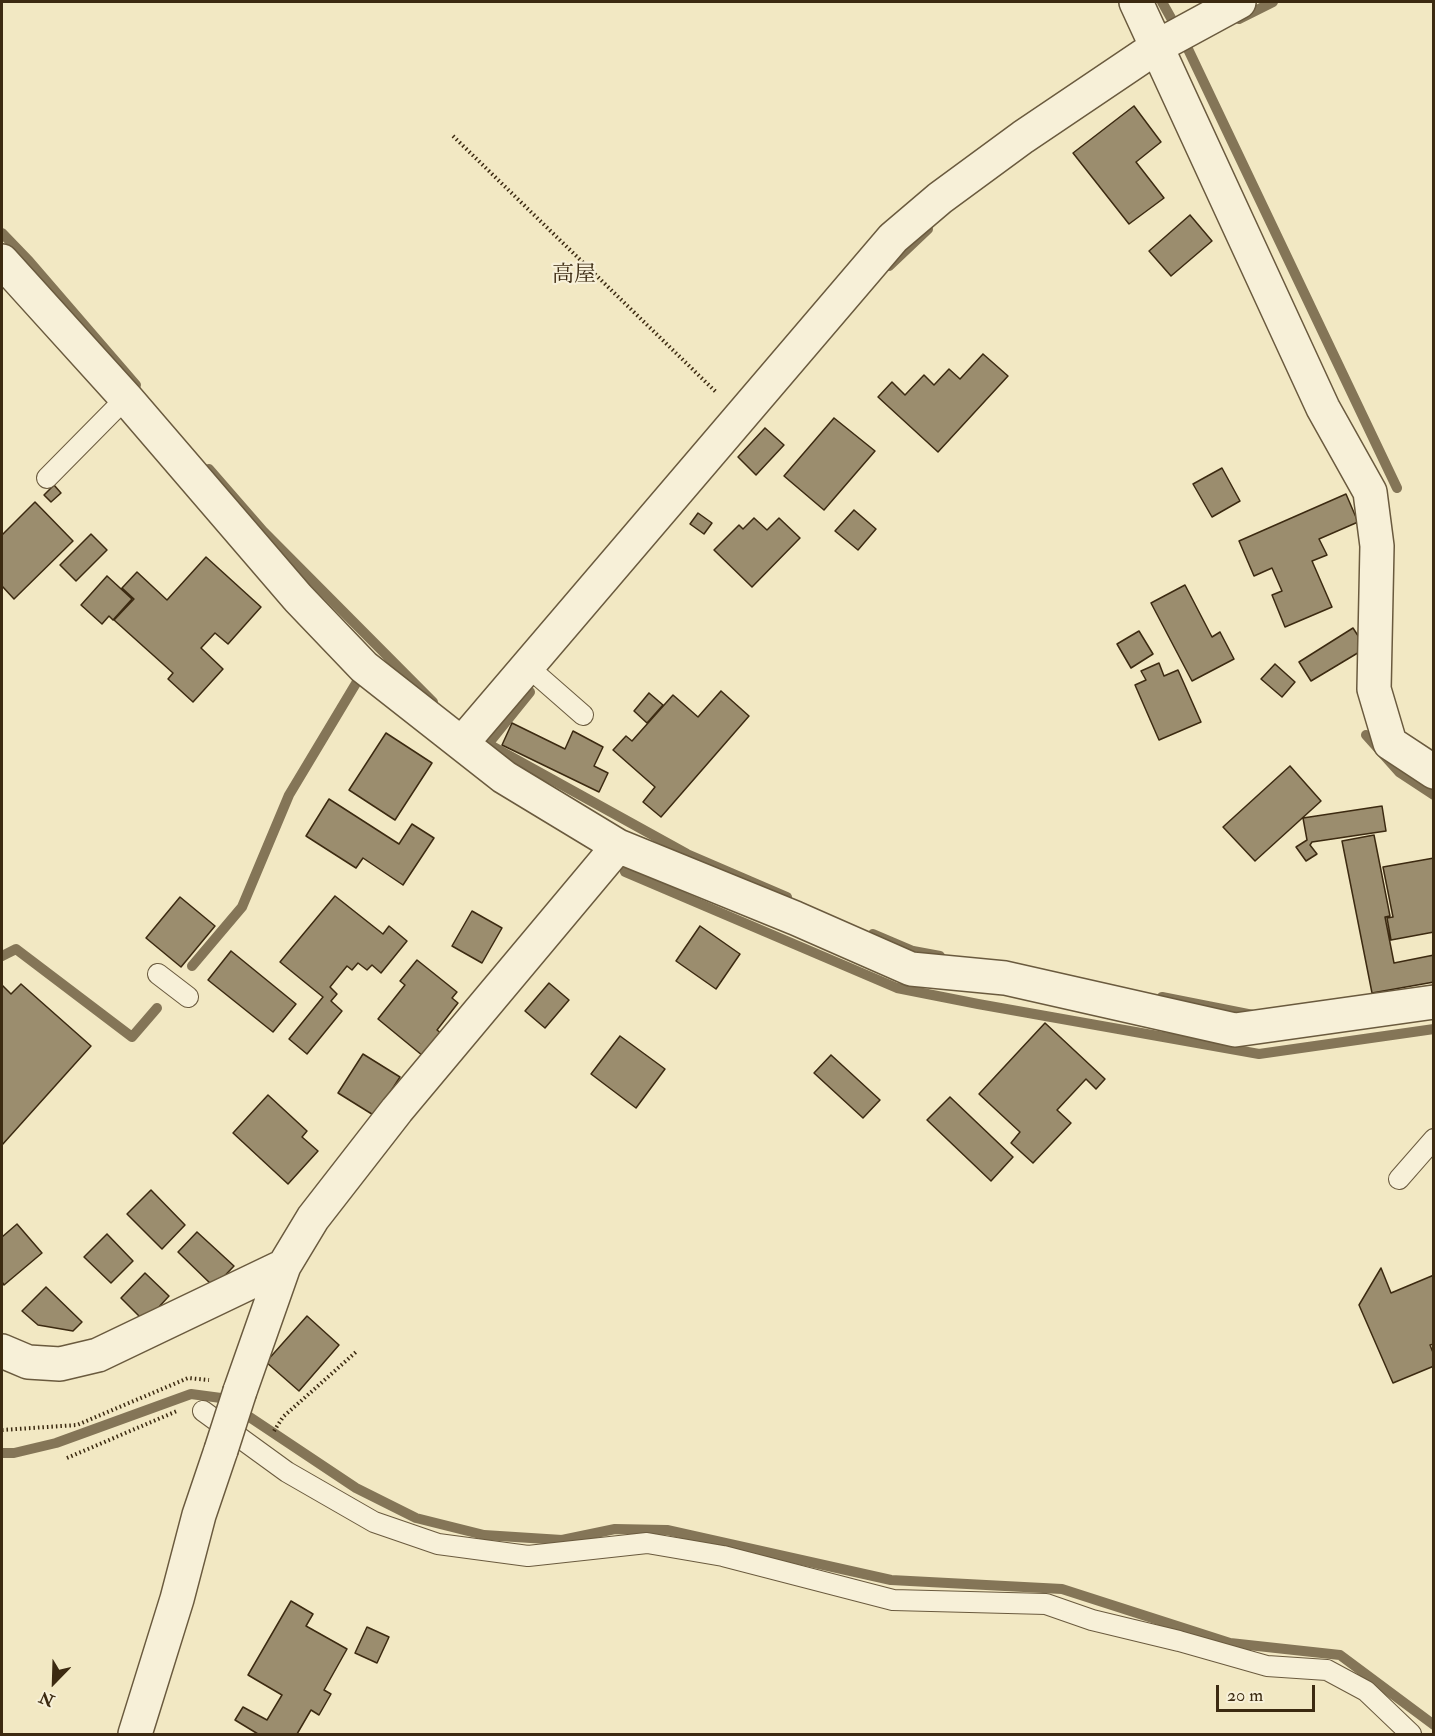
<!DOCTYPE html>
<html>
<head>
<meta charset="utf-8">
<style>
  body { margin:0 }
  #map { position:relative; width:1435px; height:1736px; overflow:hidden; background:#f2e8c3; font-family:"IM FELL Double Pica",serif }
  canvas { display:block }
  .frame { position:absolute; inset:0; border:3px solid #3c2a11; pointer-events:none }
  .north { position:absolute; left:24px; top:1652px; width:60px; height:60px; -webkit-text-stroke:4px #f7f0d8; paint-order:stroke; rotate:203deg; font-size:16px; font-weight:700; line-height:24px; text-align:center; color:#3c2a11 }
  .north::after { content:''; display:block; margin:auto; width:21px; height:27px; background:#3c2a11; clip-path:polygon(50% 0,100% 100%,50% 72%,0 100%) }
  .scale { position:absolute; left:1216px; top:1685px; width:99px; height:27px; box-sizing:border-box; border:3px solid #3c2a11; border-top:0; padding-left:8px; font-size:18px; line-height:21px; white-space:nowrap; color:#3c2a11; -webkit-text-stroke:4px #f7f0d8; paint-order:stroke }
</style>
</head>
<body>
<div id="map">
<canvas width="1435" height="1736"></canvas>
<div class="frame"></div>
<div class="north">N</div>
<div class="scale">20 m</div>
</div>
<script>
const ctx = document.querySelector('canvas').getContext('2d');
ctx.lineJoin = 'round';
const shape = rows => new Path2D(rows.map(r => 'M' + r).join(''));
function trace(path, color, width, dash) { ctx.strokeStyle = color; ctx.lineWidth = width; ctx.lineCap = dash ? 'butt' : 'round'; ctx.setLineDash(dash || []); ctx.stroke(path); }
function paint(path, color) { ctx.fillStyle = color; ctx.fill(path, 'evenodd'); }
function drawText(font, color, halo, rows, align = 'center') {
  ctx.font = font + ' "IM FELL Double Pica","Noto Serif JP",serif'; ctx.lineWidth = 4.5; ctx.setLineDash([]); ctx.textBaseline = 'middle'; ctx.strokeStyle = halo; ctx.fillStyle = color; for (const [text, x, y, turn = 0] of rows) {
    ctx.save(); ctx.translate(x, y); ctx.rotate((+turn || 0) * Math.PI / 180); ctx.textAlign = isNaN(turn) ? turn : align; if (halo) ctx.strokeText(text, 0, 0); ctx.fillText(text, 0, 0); ctx.restore();
  }
}
const stream = shape([
  [1162,2,1171,18],
  [1239,19,1273,2],
  [1187,47,1397,488],
  [2,233,29,261,136,385],
  [889,266,928,229],
  [209,469,263,531,433,702],
  [530,692,488,744,687,854,787,897],
  [1366,735,1399,772,1434,795],
  [625,872,897,988,978,1004,1259,1054,1434,1029],
  [873,934,913,951,940,956],
  [2,956,16,949,132,1037,157,1008],
  [192,966,242,907,289,795,361,675],
  [1162,997,1253,1015],
  [2,1453,14,1453,56,1443,191,1394,221,1398,356,1488,416,1518,484,1535,562,1540,615,1529,667,1530,891,1580,1062,1589,1230,1643,1340,1655,1434,1725]
]);
const building = shape([
  [1134,106,1161,142,1136,162,1164,198,1129,224,1073,153,1134,106],
  [1190,215,1212,241,1171,276,1149,251,1190,215],
  [983,354,1008,376,938,452,878,397,892,382,905,395,924,375,934,385,949,369,960,379,983,354],
  [834,418,875,451,824,510,784,476,834,418],
  [765,428,784,445,756,475,738,457,765,428],
  [1222,468,1240,501,1212,517,1193,484,1222,468],
  [54,485,61,493,51,502,44,495,54,485],
  [1346,494,1358,522,1319,539,1327,555,1312,561,1332,607,1285,627,1272,595,1282,591,1272,568,1254,576,1239,541,1346,494],
  [35,502,73,541,14,599,2,586,2,535,35,502],
  [854,510,876,529,858,550,835,531,854,510],
  [698,513,712,523,704,534,690,524,698,513],
  [754,518,767,530,779,518,800,538,752,587,714,550,739,525,743,529,754,518],
  [91,534,107,550,76,581,60,565,91,534],
  [206,557,261,607,228,644,215,633,201,648,223,669,193,702,168,679,173,673,114,620,134,599,122,588,137,572,167,600,206,557],
  [107,576,132,599,113,620,109,616,102,624,81,605,107,576],
  [1185,585,1212,637,1220,632,1234,659,1192,681,1151,603,1185,585],
  [1353,628,1366,648,1311,681,1299,662,1353,628],
  [1139,631,1153,654,1131,668,1117,644,1139,631],
  [1159,663,1164,676,1178,670,1201,722,1159,740,1135,685,1146,680,1141,671,1159,663],
  [1275,664,1295,682,1282,697,1261,679,1275,664],
  [721,691,749,716,661,817,643,802,655,787,613,750,626,736,632,741,673,695,698,717,721,691],
  [649,693,663,705,647,723,634,711,649,693],
  [512,723,565,749,573,731,603,747,594,766,608,773,599,792,502,745,512,723],
  [386,733,432,763,395,820,349,790,386,733],
  [1290,766,1321,801,1255,861,1223,827,1290,766],
  [329,799,399,844,412,824,434,838,403,885,363,858,356,868,306,836,329,799],
  [1382,806,1386,831,1312,842,1310,845,1317,854,1306,861,1296,847,1307,840,1303,818,1382,806],
  [1374,835,1390,916,1385,917,1394,963,1434,955,1434,982,1372,993,1342,841,1374,835],
  [1434,858,1434,932,1391,940,1387,918,1393,917,1383,867,1434,858],
  [335,896,383,934,389,926,407,941,381,973,372,965,367,970,358,963,352,970,347,966,330,987,337,994,331,1001,342,1011,307,1054,289,1039,323,997,280,962,335,896],
  [180,897,215,926,181,967,146,938,180,897],
  [472,911,502,928,482,963,452,946,472,911],
  [700,926,740,954,716,989,676,961,700,926],
  [231,951,296,1004,273,1032,208,980,231,951],
  [417,960,457,992,452,998,458,1003,437,1030,441,1033,423,1056,378,1019,405,985,400,981,417,960],
  [549,983,569,1000,545,1028,525,1011,549,983],
  [21,984,91,1046,2,1145,2,985,11,994,21,984],
  [1045,1023,1105,1079,1096,1089,1086,1079,1057,1110,1071,1123,1033,1163,1011,1143,1020,1132,979,1094,1045,1023],
  [620,1036,665,1069,636,1108,591,1074,620,1036],
  [363,1054,400,1077,375,1116,338,1093,363,1054],
  [831,1055,880,1100,863,1118,814,1073,831,1055],
  [268,1095,307,1131,302,1137,318,1151,288,1184,233,1133,268,1095],
  [950,1097,1013,1157,991,1181,927,1120,950,1097],
  [151,1190,185,1225,162,1249,127,1214,151,1190],
  [17,1224,42,1253,4,1285,2,1282,2,1237,17,1224],
  [197,1232,234,1266,214,1287,178,1252,197,1232],
  [107,1234,133,1261,111,1283,84,1257,107,1234],
  [1381,1268,1391,1293,1434,1275,1434,1344,1430,1345,1434,1355,1434,1366,1393,1383,1359,1305,1381,1268],
  [145,1273,169,1296,145,1322,121,1298,145,1273],
  [46,1287,82,1322,73,1331,38,1325,22,1311,46,1287],
  [307,1316,339,1345,299,1391,266,1362,307,1316],
  [291,1601,313,1614,306,1626,347,1649,324,1690,331,1694,319,1715,311,1710,297,1734,258,1734,235,1720,243,1707,267,1720,282,1695,248,1675,291,1601],
  [367,1627,389,1637,377,1663,355,1653,367,1627]
]);
const path = shape([
  [453,136,717,393],
  [2,1430,77,1425,188,1378,209,1380],
  [274,1431,283,1417,357,1351],
  [67,1458,177,1411]
]);
const service = shape([
  [47,478,126,398],
  [527,666,583,715],
  [158,974,188,997],
  [1399,1179,1434,1139],
  [203,1411,287,1472,374,1522,438,1544,528,1556,647,1543,723,1556,893,1600,1046,1604,1092,1620,1179,1641,1267,1666,1327,1670,1366,1691,1411,1734]
]);
const minor = shape([
  [1136,2,1323,408,1370,492,1377,546,1374,689,1390,743,1434,772],
  [2,261,126,398,298,598,364,667,504,777,618,846,795,918,911,969,1005,978,1235,1030,1434,1002],
  [462,743,893,238,940,198,1023,137,1158,46,1239,2],
  [2,1351,28,1362,60,1364,98,1355,284,1266],
  [240,1391,284,1266,313,1218,397,1110,618,846],
  [135,1734,177,1599,199,1515,221,1450]
]);
const minorBridge = shape([
  [221,1450,240,1391]
]);
const neighbourhoodNames = [
  ["高屋",574,276]
];
trace(stream, '#847557', 10);
paint(building, '#9b8d6e');
trace(building, '#3c2a11', 1.5);
trace(service, '#6a5a3e', 22);
trace(minor, '#6a5a3e', 36);
trace(path, '#3c2a11', 4, [1.5, 3]);
trace(service, '#f7f0d8', 20);
trace(minor, '#f7f0d8', 33);
trace(minorBridge, '#6a5a3e', 36, []);
trace(minorBridge, '#f7f0d8', 33);
drawText('22px', '#3c2a11', '#f7f0d8', neighbourhoodNames);
</script>
</body>
</html>
